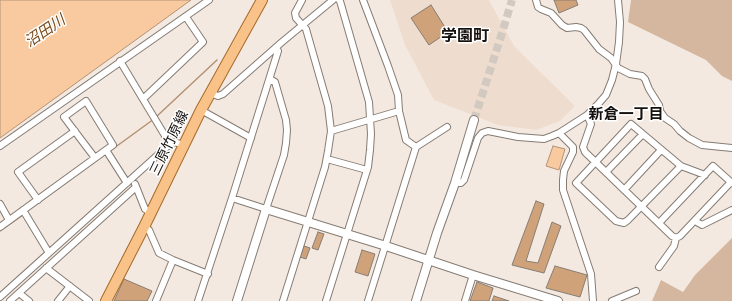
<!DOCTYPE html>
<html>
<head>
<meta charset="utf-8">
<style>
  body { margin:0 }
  canvas { display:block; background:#f4e9e0 }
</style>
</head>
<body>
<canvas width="732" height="301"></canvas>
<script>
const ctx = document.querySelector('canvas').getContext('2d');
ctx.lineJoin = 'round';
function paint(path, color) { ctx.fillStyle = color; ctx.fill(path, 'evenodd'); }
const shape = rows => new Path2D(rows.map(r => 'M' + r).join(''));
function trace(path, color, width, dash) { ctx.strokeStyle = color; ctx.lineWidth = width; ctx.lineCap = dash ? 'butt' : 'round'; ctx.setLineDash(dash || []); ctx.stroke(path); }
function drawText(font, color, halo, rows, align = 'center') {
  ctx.font = font + ' "Golos Text","Noto Sans JP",sans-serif'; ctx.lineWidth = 3; ctx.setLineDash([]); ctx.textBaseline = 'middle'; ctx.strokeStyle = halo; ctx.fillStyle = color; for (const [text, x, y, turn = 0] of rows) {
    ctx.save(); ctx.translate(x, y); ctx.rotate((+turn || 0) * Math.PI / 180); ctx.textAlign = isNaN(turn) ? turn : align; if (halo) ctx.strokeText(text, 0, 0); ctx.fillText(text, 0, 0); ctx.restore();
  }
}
const built = shape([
  [390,0,489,0,514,46,575,106,560,121,536,130,498,125,434,100,405,45]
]);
const green = shape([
  [631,0,732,0,732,81,722,76,706,60,628,22],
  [732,238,732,301,652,301,661,280,683,292,695,275]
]);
const water = shape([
  [0,0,191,0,0,138,0,0],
  [553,146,565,149,559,170,546,166,553,146]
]);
const stream = shape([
  [156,117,217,60],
  [110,151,154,119],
  [26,212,107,153],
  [0,231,23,215]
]);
const building = shape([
  [554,0,576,0,578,5,559,13,554,0],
  [431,5,448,32,429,45,411,18,431,5],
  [536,201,544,204,526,261,538,263,552,222,561,226,544,273,512,265,536,201],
  [318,232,324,234,318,250,312,248,318,232],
  [304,246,310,248,306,259,300,257,304,246],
  [362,250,375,254,368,276,355,272,362,250],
  [555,266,587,275,580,297,546,288,555,266],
  [124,279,152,291,147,301,114,301,124,279],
  [477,282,493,288,489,301,470,301,477,282],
  [494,296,509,301,492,301,494,296]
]);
const tertiaryTunnel = shape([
  [474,120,503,30,512,0]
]);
const minor = shape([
  [363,0,388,66,398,95,399,111,406,140,416,147],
  [536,0,538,7,541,9,551,13,562,25,567,28,576,27,581,28,584,30,599,49,611,58,618,68,630,74,642,76,645,79,649,89,659,105,660,111,665,118,674,124,680,131,689,138,702,145,732,148],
  [120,61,170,144],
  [210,93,218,96,223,94,282,42,333,0],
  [143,99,203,42,186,17],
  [201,110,251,138],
  [587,115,591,124,583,147,585,152,672,236,676,238,680,236,731,182],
  [331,131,399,111],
  [559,133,573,147,573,152,564,171,563,180,563,190,591,274,593,301],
  [0,146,209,0],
  [106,150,127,183],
  [327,159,367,170],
  [681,166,628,220,624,223,616,221,576,183,631,124,681,166,705,175],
  [606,172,642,135],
  [455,183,461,183,464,180,478,138,482,133,488,131,518,137,544,139,552,136,559,133,587,115,599,103,606,95,612,80,616,64,619,42,620,22,618,0],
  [135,184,145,209,151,213],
  [624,190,661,150],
  [232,198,266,209,284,155,286,143,287,130,286,120,275,82,270,79],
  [38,200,18,172,75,131],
  [0,204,9,220],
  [23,210,49,253],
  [695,221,702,225,732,210],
  [659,223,713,166,732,183],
  [0,227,106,150,113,145,86,101,64,117,95,158],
  [144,227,149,230,159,253,173,260,208,274],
  [659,267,674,246,676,238],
  [46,268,89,301],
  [19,293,29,301],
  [0,297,170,144,174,142,184,145],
  [10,301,136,187],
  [58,301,70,286],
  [156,301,173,260],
  [198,301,232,198,278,51,276,48],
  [283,301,325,167,328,151,331,131,328,106,306,29,296,18,295,13,302,0],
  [326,301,368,167,370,150,371,134,369,102,340,1,339,0],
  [368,301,416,147,447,127],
  [465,301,473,275],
  [612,301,636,291]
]);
const tertiary = shape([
  [237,301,266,209,386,246,473,275,558,301],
  [416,301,437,233,455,183,474,120]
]);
const primary = shape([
  [106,301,144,227,201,110,262,0]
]);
const streetNames = [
  ["三原竹原線",169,143,-64]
];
const waterNames = [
  ["沼田川",45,31,-34]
];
const neighbourhoodNames = [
  ["新倉一丁目",626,114]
];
const quarterNames = [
  ["学園町",465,36]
];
paint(built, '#eeddce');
paint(green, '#d4b79e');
paint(water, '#f9caa0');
trace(water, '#b49274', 1);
trace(stream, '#b49274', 1.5);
paint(building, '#cfa279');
trace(building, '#877d75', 1);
trace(tertiaryTunnel, '#d2c9c0', 8, [8, 4]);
trace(minor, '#857c74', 8);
trace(tertiary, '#857c74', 10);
trace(primary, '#a66a29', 12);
trace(minor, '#fff', 6);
trace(tertiary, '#fff', 8);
trace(primary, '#f8c288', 10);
drawText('14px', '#14110e', '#fff', streetNames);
drawText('italic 15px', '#76491a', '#fff', waterNames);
drawText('bold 15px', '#14110e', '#fff', neighbourhoodNames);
drawText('bold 16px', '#14110e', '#fff', quarterNames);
</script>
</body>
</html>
